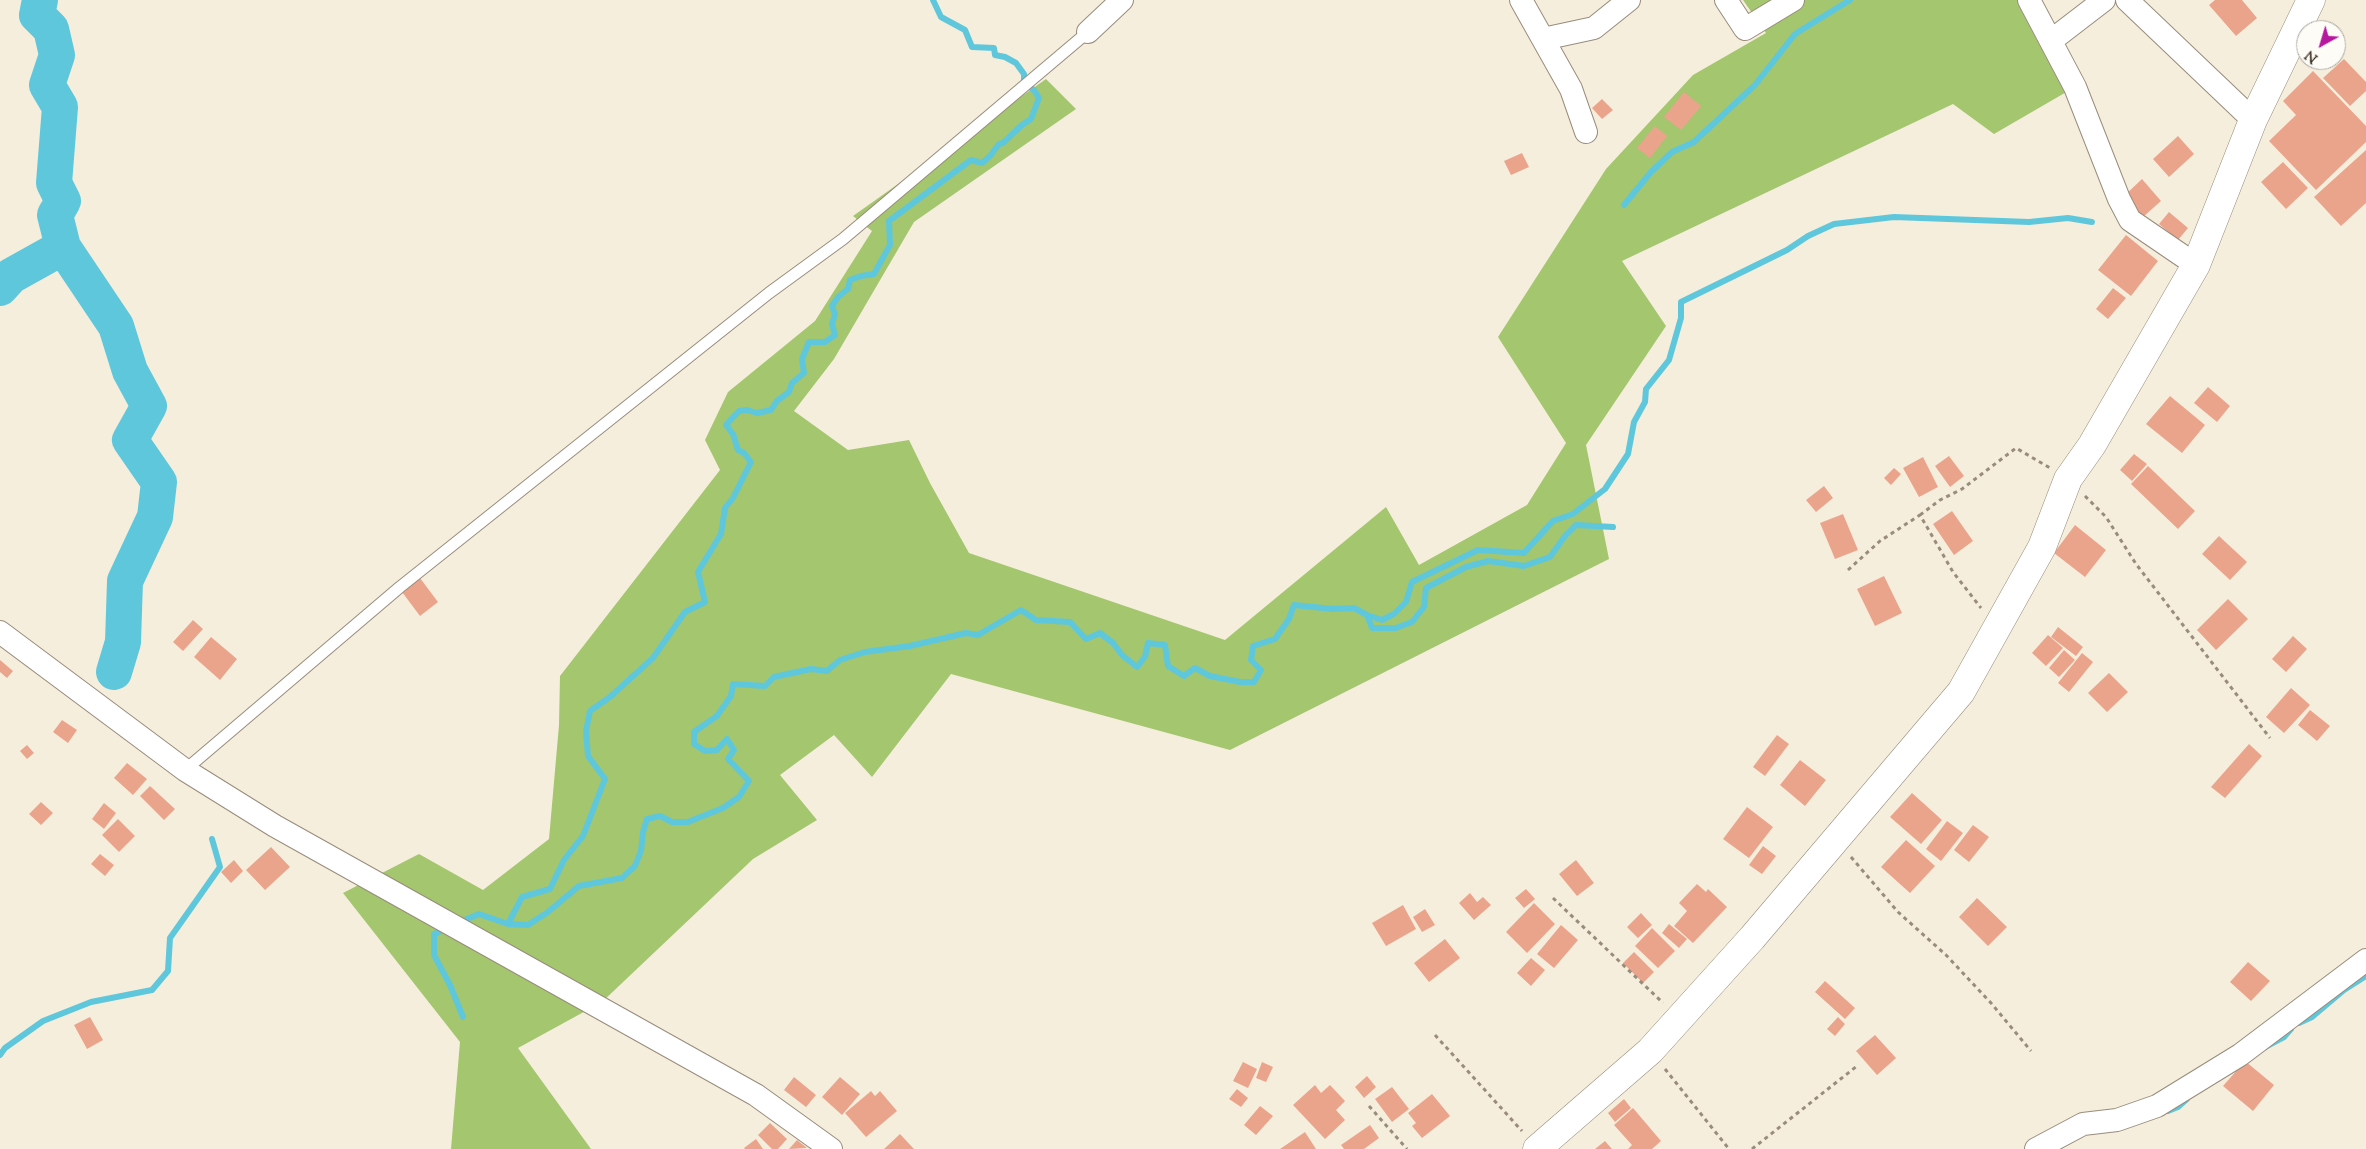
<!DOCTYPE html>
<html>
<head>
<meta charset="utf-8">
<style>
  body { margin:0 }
  #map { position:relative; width:2366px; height:1149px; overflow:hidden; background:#f6eedc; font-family:"Sorts Mill Goudy",serif }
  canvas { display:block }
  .north { position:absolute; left:2296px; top:20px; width:50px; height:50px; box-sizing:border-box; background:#fdfcf7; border:1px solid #afa8a0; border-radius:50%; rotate:219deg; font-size:14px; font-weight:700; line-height:20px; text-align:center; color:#3b2a1e }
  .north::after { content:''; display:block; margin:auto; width:18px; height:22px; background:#b5179e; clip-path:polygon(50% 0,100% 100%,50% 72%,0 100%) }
</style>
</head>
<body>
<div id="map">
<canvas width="2366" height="1149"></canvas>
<div class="north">N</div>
</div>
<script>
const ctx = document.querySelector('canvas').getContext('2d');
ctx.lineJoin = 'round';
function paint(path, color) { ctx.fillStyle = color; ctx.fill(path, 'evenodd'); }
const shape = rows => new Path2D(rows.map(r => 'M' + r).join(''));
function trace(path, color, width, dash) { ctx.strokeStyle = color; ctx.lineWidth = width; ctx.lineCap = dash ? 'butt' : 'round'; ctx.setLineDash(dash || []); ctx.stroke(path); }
const green = shape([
  [1743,0,2028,0,2075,87,1994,134,1953,104,1622,261,1666,326,1586,445,1609,559,1230,750,951,674,872,777,834,735,780,775,817,820,753,859,602,1002,518,1048,591,1149,451,1149,460,1042,343,893,419,854,483,890,549,839,559,725,560,676,720,470,705,440,728,392,815,321,872,231,853,216,1046,79,1076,109,914,222,834,359,794,411,848,450,909,440,930,483,969,553,1225,640,1386,507,1419,565,1527,505,1566,443,1498,337,1606,169,1693,75,1766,33]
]);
const stream = shape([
  [1624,205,1651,172,1672,152,1694,142,1755,85,1795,34,1850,0],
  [1367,615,1382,620,1394,614,1406,602,1412,582,1478,550,1524,553,1553,521,1573,514,1605,489,1628,454,1634,422,1645,402,1646,389,1669,360,1681,318,1681,302,1787,250,1808,236,1834,224,1894,217,2029,222,2068,218,2092,222],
  [460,922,479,914,508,924,528,925,548,912,579,886,622,878,635,866,641,851,643,832,647,819,660,816,672,822,688,822,723,808,739,797,749,781,728,759,734,750,727,739,717,750,705,751,694,744,694,732,717,716,731,696,733,684,765,686,774,677,811,669,827,671,840,660,865,652,910,646,966,633,978,635,1021,610,1036,620,1070,622,1086,639,1100,633,1113,643,1122,655,1137,667,1145,657,1148,643,1165,645,1168,666,1184,676,1195,668,1210,676,1240,682,1254,682,1261,670,1251,660,1253,646,1275,639,1289,619,1294,605,1333,609,1354,608,1367,615,1372,628,1396,628,1412,622,1424,607,1426,588,1466,567,1488,561,1524,566,1550,557,1565,536,1576,525,1613,527],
  [508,924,522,897,550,889,564,860,583,836,605,779,588,756,586,731,590,711,610,697,653,658,685,612,705,602,698,572,721,534,725,508,733,498,751,462,744,453,738,450,733,434,726,425,739,411,747,410,757,413,771,410,777,401,789,392,792,383,804,373,802,359,809,342,825,342,835,335,832,324,835,314,832,306,838,297,848,289,850,280,861,276,874,274,890,245,889,221,971,160,982,163,990,156,999,144,1003,143,1022,125,1031,119,1039,98,1034,90,1024,83,1024,74,1016,63,1005,57,995,55,994,48,972,47,965,30,941,17,933,0],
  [446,929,434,934,434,955,450,985,463,1017],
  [2299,1023,2312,1017,2344,990,2366,976],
  [2265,1047,2284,1037,2291,1029],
  [0,1055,5,1048,43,1021,91,1002,152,990,168,971,170,938,220,867,212,839],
  [2168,1111,2178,1107,2187,1099]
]);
const river = shape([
  [40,0,37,15,51,29,57,55,47,85,60,107,54,183,63,201,55,215,63,247,116,326,130,371,149,406,130,440,159,482,155,517,125,581,123,642,114,672],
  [0,288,11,276,63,247]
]);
const building = shape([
  [2215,0,2242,0,2257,18,2236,36,2209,5],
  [2344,59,2366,82,2366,91,2350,106,2323,78],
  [2313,71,2366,126,2366,142,2316,190,2269,141,2296,115,2283,101],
  [1684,92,1701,106,1681,130,1664,117],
  [1602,99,1613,110,1602,119,1592,108],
  [1655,126,1667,136,1650,158,1637,148],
  [2178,136,2194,154,2169,177,2153,159],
  [2366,150,2366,203,2341,226,2314,197],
  [1522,153,1529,167,1511,175,1504,161],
  [2283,162,2308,188,2286,209,2261,182],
  [2142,179,2161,201,2143,217,2124,196],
  [2169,212,2188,228,2178,240,2159,224],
  [2126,235,2158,261,2131,296,2098,270],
  [2113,288,2126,298,2108,319,2096,309],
  [2208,387,2230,406,2217,422,2194,403],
  [2170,396,2205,425,2182,453,2146,424],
  [2134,454,2147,464,2132,481,2120,470],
  [1949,456,1964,476,1950,487,1935,466],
  [1923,457,1938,487,1919,497,1903,468],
  [2148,466,2195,511,2178,529,2131,484],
  [1894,468,1901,474,1891,485,1884,478],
  [1824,486,1833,498,1816,512,1806,500],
  [1952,511,1973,541,1954,555,1933,524],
  [1843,514,1858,550,1835,559,1820,523],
  [2075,525,2106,550,2085,577,2054,553],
  [2219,536,2247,562,2230,580,2202,554],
  [1884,576,1902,613,1875,626,1857,589],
  [420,578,438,602,420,616,402,592],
  [2228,599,2248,619,2216,650,2197,630],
  [193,620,203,629,183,651,173,642],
  [2058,627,2083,647,2076,656,2051,637],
  [2048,635,2063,648,2046,666,2032,653],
  [2293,636,2307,649,2286,672,2272,659],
  [211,637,237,659,220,680,194,657],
  [2064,650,2075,660,2059,677,2049,668],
  [2082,653,2093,662,2069,692,2058,683],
  [0,660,13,671,7,678,0,672],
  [2109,673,2128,692,2107,712,2088,693],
  [2291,688,2310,705,2284,733,2266,717],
  [2310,710,2330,726,2317,741,2298,725],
  [62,720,77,730,68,743,53,732],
  [1777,735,1789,744,1765,776,1753,767],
  [2249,744,2262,756,2225,798,2211,787],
  [27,745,34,753,27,759,20,751],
  [1800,760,1826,780,1805,806,1780,785],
  [127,763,147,779,133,795,114,778],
  [150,786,175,809,164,820,140,796],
  [1912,793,1942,820,1921,844,1890,817],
  [41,802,53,813,41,825,29,814],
  [104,803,116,813,104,829,92,819],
  [1747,807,1773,827,1749,858,1723,839],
  [118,819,135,836,119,852,102,835],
  [1947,821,1963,833,1941,861,1926,849],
  [1973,825,1989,837,1969,862,1954,850],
  [1906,840,1935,866,1910,893,1881,867],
  [1763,846,1776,856,1762,874,1749,865],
  [271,847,290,867,265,890,246,870],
  [100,854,114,865,105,876,91,864],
  [234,860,243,871,231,883,221,872],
  [1576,860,1594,883,1577,896,1559,874],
  [1697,884,1706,892,1708,889,1727,907,1693,943,1674,926,1687,911,1679,903],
  [1526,889,1535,899,1524,908,1515,898],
  [1470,893,1477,902,1483,897,1491,905,1474,920,1459,903],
  [1977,898,2007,927,1988,946,1959,917],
  [1534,903,1555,924,1527,953,1506,932],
  [1403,905,1416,929,1386,946,1372,923],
  [1425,909,1435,925,1422,932,1413,917],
  [1641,913,1652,925,1638,938,1627,927],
  [1669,924,1687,939,1679,948,1662,933],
  [1561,925,1578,940,1554,968,1537,954],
  [1652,928,1675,951,1658,968,1635,946],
  [1445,939,1460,958,1429,982,1414,963],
  [1634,952,1654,972,1643,983,1623,963],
  [1531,958,1545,970,1531,986,1517,973],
  [2248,962,2270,981,2251,1001,2230,982],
  [1825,981,1855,1008,1845,1019,1815,992],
  [90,1017,103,1040,87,1049,74,1025],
  [1838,1017,1845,1024,1835,1036,1827,1029],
  [1875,1035,1896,1058,1877,1075,1856,1051],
  [2245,1061,2274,1085,2253,1111,2223,1086],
  [1243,1062,1257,1069,1248,1088,1233,1081],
  [1262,1062,1273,1067,1266,1082,1256,1078],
  [1367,1076,1376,1087,1364,1098,1355,1087],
  [794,1077,816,1095,806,1107,784,1090],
  [840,1077,860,1094,842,1115,822,1097],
  [1315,1085,1321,1093,1330,1085,1345,1101,1336,1110,1345,1120,1325,1139,1293,1105],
  [1392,1087,1409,1109,1392,1122,1375,1099],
  [1237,1089,1248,1098,1241,1107,1229,1099],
  [871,1091,875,1096,880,1091,897,1111,866,1137,845,1113],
  [1432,1094,1450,1116,1422,1138,1412,1126,1416,1123,1408,1113],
  [1624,1099,1631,1108,1615,1122,1608,1113],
  [1260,1106,1273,1116,1256,1135,1244,1125],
  [1633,1108,1661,1141,1652,1149,1628,1149,1632,1145,1614,1125],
  [770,1123,787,1139,778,1149,772,1149,758,1135],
  [1370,1125,1379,1138,1364,1149,1344,1149,1341,1145],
  [1305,1132,1316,1149,1280,1149],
  [900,1134,914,1149,884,1149],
  [756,1139,763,1149,745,1149,744,1148],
  [797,1140,807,1148,789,1149],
  [1605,1141,1612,1149,1595,1149]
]);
const path = shape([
  [2085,496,2106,517,2136,564,2270,738],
  [1920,515,1940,500,1962,489,2016,448,2050,468],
  [1848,570,1880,541,1920,515,1953,572,1981,608],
  [1851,857,1898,912,1946,955,1991,1003,2031,1051],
  [1553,898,1663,1003],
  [1435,1035,1522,1131],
  [1665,1069,1729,1149],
  [1369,1106,1407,1149],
  [1752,1149,1857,1066]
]);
const service = shape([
  [185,770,400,587,769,293,843,239,1088,32]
]);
const minor = shape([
  [1521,0,1571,89,1586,132],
  [1726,0,1745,29,1793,0],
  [2029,0,2075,87,2119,199,2130,220,2196,265],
  [2127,0,2253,120],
  [1088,32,1122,0],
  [1543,39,1594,28,1629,0],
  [2052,40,2104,0],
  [0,632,185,770,275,826,756,1095,831,1149],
  [2036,1149,2083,1124,2117,1120,2157,1106,2240,1055,2366,960]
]);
const tertiary = shape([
  [1537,1149,1650,1051,1752,938,1961,692,2042,547,2068,479,2092,445,2196,265,2253,120,2311,0]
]);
paint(green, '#a4c66e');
trace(stream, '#5fc7dc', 6);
trace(river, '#5fc7dc', 36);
paint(building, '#eba48c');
trace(service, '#988c7d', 13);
trace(minor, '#988c7d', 24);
trace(tertiary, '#988c7d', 29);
trace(path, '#988c7d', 3, [4, 4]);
trace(service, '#fff', 11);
trace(minor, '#fff', 22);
trace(tertiary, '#fff', 28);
</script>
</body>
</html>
